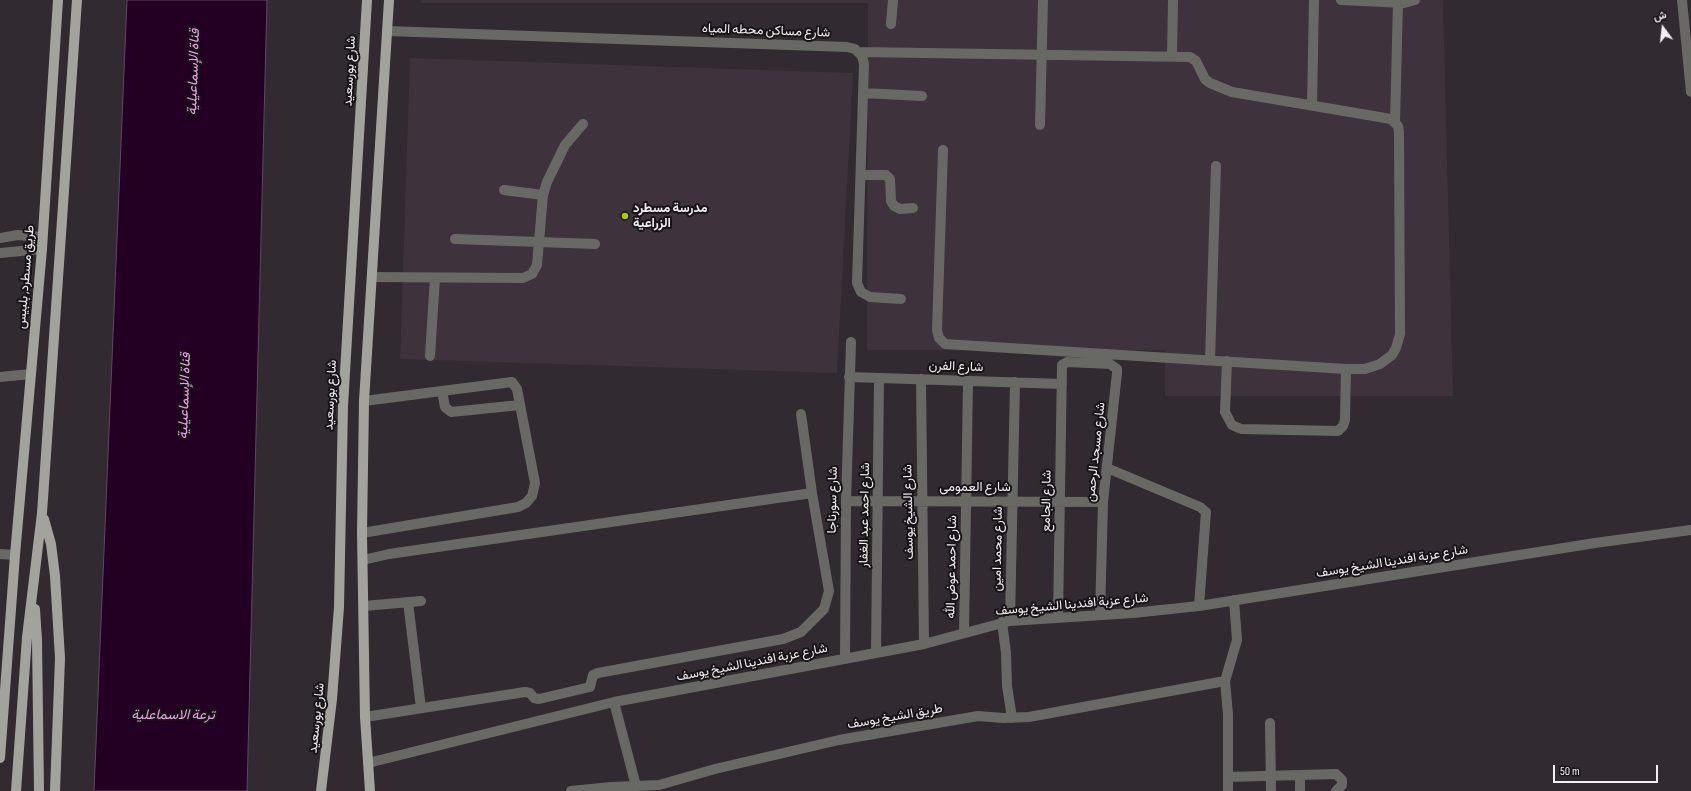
<!DOCTYPE html>
<html>
<head>
<meta charset="utf-8">
<style>
  body { margin:0 }
  #map { position:relative; width:1691px; height:791px; overflow:hidden; background:#312a30; font-family:"Sofia Sans Condensed",Vazirmatn,sans-serif }
  canvas { display:block }
  .north { position:absolute; left:1643px; top:8px; width:40px; height:40px; -webkit-text-stroke:3px #171417; paint-order:stroke; rotate:345deg; font-size:11px; font-weight:700; line-height:16px; text-align:center; color:#f3eef2 }
  .north::after { content:''; display:block; margin:auto; width:14px; height:18px; background:#f3eef2; clip-path:polygon(50% 0,100% 100%,50% 72%,0 100%) }
  .scale { position:absolute; left:1553px; top:765px; width:105px; height:18px; box-sizing:border-box; border:2px solid #f3eef2; border-top:0; padding-left:5px; font-size:12px; line-height:14px; white-space:nowrap; color:#f3eef2; -webkit-text-stroke:3px #171417; paint-order:stroke }
</style>
</head>
<body>
<div id="map">
<canvas width="1691" height="791"></canvas>
<div class="north">ش</div>
<div class="scale">50 m</div>
</div>
<script>
const ctx = document.querySelector('canvas').getContext('2d');
ctx.lineJoin = 'round';
function paint(path, color) { ctx.fillStyle = color; ctx.fill(path, 'evenodd'); }
const shape = rows => new Path2D(rows.map(r => 'M' + r).join(''));
function trace(path, color, width, dash) { ctx.strokeStyle = color; ctx.lineWidth = width; ctx.lineCap = dash ? 'butt' : 'round'; ctx.setLineDash(dash || []); ctx.stroke(path); }
function drawText(font, color, halo, rows, align = 'center') {
  ctx.font = font + ' "Sofia Sans Condensed",Vazirmatn,sans-serif'; ctx.lineWidth = 4; ctx.setLineDash([]); ctx.textBaseline = 'middle'; ctx.strokeStyle = halo; ctx.fillStyle = color; for (const [text, x, y, turn = 0] of rows) {
    ctx.save(); ctx.translate(x, y); ctx.rotate((+turn || 0) * Math.PI / 180); ctx.textAlign = isNaN(turn) ? turn : align; if (halo) ctx.strokeText(text, 0, 0); ctx.fillText(text, 0, 0); ctx.restore();
  }
}
const built = shape([
  [421,0,1443,0,1453,396,1165,396,1165,350,867,350,868,3,421,3],
  [410,58,853,73,837,373,400,359]
]);
const water = shape([
  [127,0,267,0,247,791,94,791,127,0]
]);
const minor = shape([
  [1341,0,1404,3,1415,0],
  [1682,0,1691,92],
  [891,24,893,0],
  [387,31,847,47,855,49,862,56,864,64,857,283,861,292,870,297,901,299],
  [859,52,1190,57,1196,61,1205,79,1210,83,1232,92,1391,119,1398,126,1399,132,1400,334,1396,348,1392,355,1380,364,1365,369,1346,369,945,344,939,338,937,330,943,150],
  [1172,56,1173,0],
  [863,93,922,96],
  [1312,105,1314,0],
  [1395,122,1398,2],
  [1040,125,1043,0],
  [861,175,886,175,890,179,891,201,894,206,900,209,913,208],
  [504,190,543,195],
  [0,238,18,235,42,237],
  [455,239,595,244],
  [0,253,42,249],
  [372,277,523,278,532,274,537,265,543,195,547,182,565,145,583,124],
  [430,356,435,278],
  [1210,360,1216,166],
  [1227,361,1225,412,1232,425,1241,429,1338,431,1343,426,1345,420,1346,369],
  [0,377,31,374],
  [849,377,1062,384],
  [921,379,924,644],
  [442,391,445,407,451,412,520,405],
  [1107,468,1200,507,1206,512,1199,606],
  [846,501,1103,502],
  [362,533,518,507,526,503,532,496,535,483,517,389,512,382,364,401],
  [0,554,15,555],
  [363,560,389,554,812,493],
  [408,602,421,708],
  [364,606,421,601],
  [1058,618,1062,365,1067,362,1110,364,1117,369,1117,373,1103,502,1100,615],
  [1010,621,1015,382],
  [1002,622,1006,653,1007,686,1012,718],
  [964,633,968,381],
  [876,653,879,378],
  [845,658,846,501,851,342],
  [614,702,636,786],
  [365,717,525,692,530,693,534,698,539,699,590,687,593,675,598,673,783,639,801,632,824,609,829,591,812,493,801,414],
  [1270,723,1271,791],
  [368,763,614,702,924,644,1010,621,1133,613,1199,606,1595,543,1691,530],
  [1300,775,1300,791],
  [1228,777,1336,774,1342,780,1342,785,1336,791],
  [571,791,611,787,659,785,715,769,839,740,978,716,1003,718,1029,717,1225,681],
  [1228,791,1228,714,1225,681,1237,640,1234,600]
]);
const major = shape([
  [44,519,51,544,55,576,60,658,55,791],
  [35,609,37,640,39,791],
  [0,758,15,555,42,249,58,0],
  [16,791,27,637,42,513,77,0],
  [321,791,332,699,339,607,343,406,367,0],
  [370,791,365,717,362,533,364,401,389,0]
]);
const markers = [
  [625,216,4,"#adc60e"]
];
const streetNames = [
  ["شارع مساكن محطه المياه",766,31,2],
  ["شارع بورسعيد",350,71,-87],
  ["طريق مسطرد, بلبيس",26,277,-85],
  ["شارع الفرن",956,367,2],
  ["شارع بورسعيد",331,395,-87],
  ["شارع مسجد الرحمن",1096,452,-84],
  ["شارع العمومى",975,488],
  ["شارع سورناجا",833,500,-89],
  ["شارع الجامع",1047,501,-89],
  ["شارع الشيخ يوسف",909,512,-91],
  ["شارع احمد عبد الغفار",865,515,-89],
  ["شارع محمد امين",998,549,-89],
  ["شارع عزبة افندينا الشيخ يوسف",1392,562,-9],
  ["شارع احمد عوض الله",952,567,-89],
  ["شارع عزبة افندينا الشيخ يوسف",1072,605,-5],
  ["شارع عزبة افندينا الشيخ يوسف",752,663,-11],
  ["طريق الشيخ يوسف",895,717,-10],
  ["شارع بورسعيد",317,718,-84]
];
const poiNames = [
  ["مدرسة مسطرد",633,209],
  ["الزراعية",633,224]
];
const waterNames = [
  ["قناة الإسماعيلية",194,72,-88],
  ["قناة الإسماعيلية",185,396,-88],
  ["ترعة الاسماعلية",173,715]
];
paint(built, '#3e323d');
paint(water, '#230023');
trace(water, '#614761', 1);
trace(minor, '#686965', 10);
trace(major, '#a2a49c', 10);
for (const [x, y, r, color] of markers) { const dot = new Path2D(); dot.arc(x, y, r, 0, 2 * Math.PI); ctx.fillStyle = color; ctx.fill(dot); trace(dot, '#171417', 1.5); }
drawText('13px', '#f3eef2', '#171417', streetNames);
drawText('bold 13px', '#f3eef2', '#171417', poiNames, 'left');
drawText('italic 14px', '#ef9fea', '#171417', waterNames);
</script>
</body>
</html>
